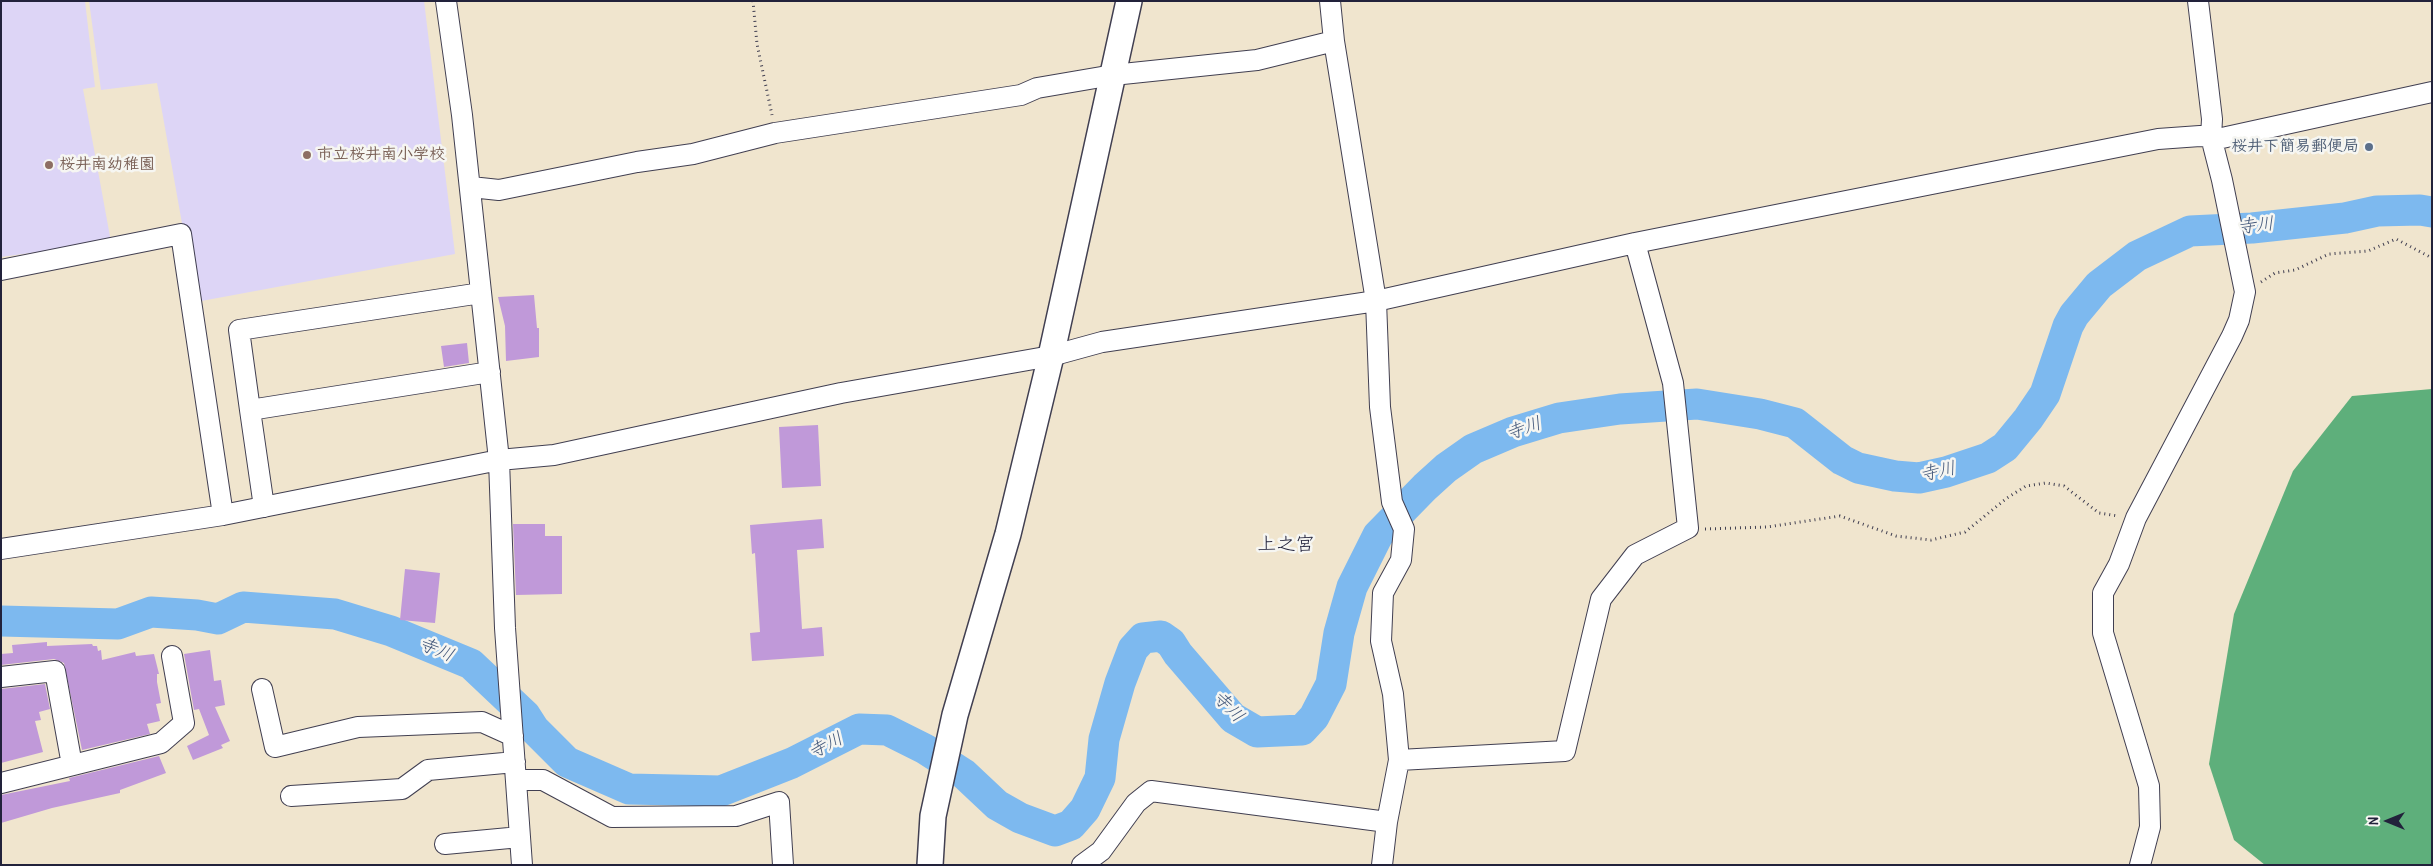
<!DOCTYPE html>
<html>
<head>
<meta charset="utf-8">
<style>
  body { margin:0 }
  #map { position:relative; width:2433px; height:866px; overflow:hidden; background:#f0e5ce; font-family:"Patrick Hand",sans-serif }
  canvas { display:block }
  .frame { position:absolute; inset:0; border:2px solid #22223b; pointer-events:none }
  .north { position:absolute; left:2363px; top:796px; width:50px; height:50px; -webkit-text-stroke:4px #f6f6f2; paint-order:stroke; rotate:270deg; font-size:14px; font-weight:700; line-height:20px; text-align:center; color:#22223b }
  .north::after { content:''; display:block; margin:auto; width:18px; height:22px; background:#22223b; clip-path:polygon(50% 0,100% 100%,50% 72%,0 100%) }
</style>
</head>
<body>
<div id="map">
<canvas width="2433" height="866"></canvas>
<div class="frame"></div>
<div class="north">N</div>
</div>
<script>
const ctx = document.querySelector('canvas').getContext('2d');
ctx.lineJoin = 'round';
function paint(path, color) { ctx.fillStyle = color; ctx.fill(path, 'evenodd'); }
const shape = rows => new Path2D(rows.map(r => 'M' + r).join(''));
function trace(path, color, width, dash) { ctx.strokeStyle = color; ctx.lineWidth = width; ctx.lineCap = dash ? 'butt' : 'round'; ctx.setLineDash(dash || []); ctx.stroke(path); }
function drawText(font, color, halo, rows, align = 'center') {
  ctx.font = font + ' "Patrick Hand","Klee One",sans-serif'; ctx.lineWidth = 5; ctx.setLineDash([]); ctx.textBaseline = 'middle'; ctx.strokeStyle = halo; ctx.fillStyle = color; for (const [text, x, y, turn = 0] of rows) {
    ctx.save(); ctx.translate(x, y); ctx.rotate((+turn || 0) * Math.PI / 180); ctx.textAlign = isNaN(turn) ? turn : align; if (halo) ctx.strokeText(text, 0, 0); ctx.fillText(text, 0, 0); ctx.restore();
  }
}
const built = shape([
  [1,1,85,1,95,87,83,89,111,242,1,257],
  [89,1,424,1,455,254,196,302,157,83,101,90]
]);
const forest = shape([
  [2432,389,2432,865,2265,865,2234,840,2209,764,2234,614,2293,471,2352,396]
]);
const river = shape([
  [1,621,118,624,151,612,197,615,218,619,243,607,335,614,391,631,471,664,525,715,534,729,567,762,629,789,721,791,792,763,859,729,887,730,925,749,964,774,997,805,1020,818,1055,831,1071,825,1085,809,1100,778,1104,739,1120,683,1133,649,1143,638,1161,636,1171,643,1178,654,1233,718,1257,732,1302,730,1314,717,1331,684,1339,633,1352,587,1378,535,1425,487,1446,468,1473,449,1513,432,1559,418,1620,409,1697,404,1760,414,1795,423,1842,460,1858,468,1895,476,1919,478,1946,472,1988,458,2005,447,2028,419,2045,394,2068,326,2074,315,2099,285,2137,256,2190,231,2252,228,2345,218,2377,211,2420,210,2432,212]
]);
const building = shape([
  [534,295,537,328,539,328,539,357,506,361,505,326,498,297],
  [467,343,469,363,444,367,441,346],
  [818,425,821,486,782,488,779,427],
  [822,519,824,548,797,550,802,629,822,627,824,656,752,661,750,633,760,632,755,553,752,554,750,525],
  [513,524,545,524,545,536,562,536,562,594,516,595],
  [405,569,440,573,435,623,400,620],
  [47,642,47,646,92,644,93,646,97,646,98,651,101,650,102,660,135,652,136,656,154,654,159,674,157,674,157,682,161,703,156,704,160,721,147,724,150,734,82,750,64,663,54,659,1,665,1,654,13,653,12,645],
  [210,650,214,681,221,680,225,705,215,707,230,741,221,745,223,748,193,760,187,746,209,735,199,709,194,710,184,654],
  [45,684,50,709,39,712,41,720,35,721,43,752,1,763,1,689],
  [159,756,166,773,120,790,120,793,52,808,1,823,1,795,70,781,69,778]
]);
const path = shape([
  [753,1,757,44,772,115],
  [2261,282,2275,273,2295,270,2329,254,2368,251,2396,239,2432,258],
  [1705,529,1767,527,1840,516,1896,536,1931,540,1965,532,2007,498,2026,486,2046,483,2064,486,2099,513,2118,516]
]);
const minor = shape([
  [446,1,462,115,499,460,505,628,522,865],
  [1330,1,1334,41,1376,301,1380,407,1392,502,1404,529,1401,560,1383,593,1381,641,1393,694,1399,760,1387,822,1382,865],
  [471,187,499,190,637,162,693,154,775,133,1021,95,1037,88,1113,75,1257,60,1334,41],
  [1,270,181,234,223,515],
  [250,410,239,330,481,293],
  [264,507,250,410,490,372],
  [1,549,223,515,499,460,554,455,841,393,1051,356,1102,342,1376,301,1635,243,2158,139,2200,136,2222,138,2432,92],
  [1,677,55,671,72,765],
  [262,689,275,747,358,727,482,722,513,736],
  [1399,760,1565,751,1601,599,1635,555,1688,528,1673,383,1635,243],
  [516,780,543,780,612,817,736,816,779,802,783,865],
  [1,783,161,743,184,723,172,656],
  [291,796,402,789,428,770,515,762],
  [445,844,520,837],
  [1082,865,1101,851,1136,803,1151,791,1387,822],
  [2140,865,2150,827,2149,786,2103,633,2103,593,2119,564,2136,518,2232,336,2239,320,2245,292,2222,180,2211,137,2212,119,2198,1]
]);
const tertiary = shape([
  [930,865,933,816,955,715,1008,534,1051,356,1129,1]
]);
const markers = [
  [2369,147,5,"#5c6f8a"],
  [307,155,5,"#8d6e63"],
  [49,165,5,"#8d6e63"]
];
const serviceNames = [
  ["桜井下簡易郵便局",2359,147]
];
const educationNames = [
  ["市立桜井南小学校",317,155],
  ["桜井南幼稚園",59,165]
];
const waterNames = [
  ["寺川",2256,226,-6],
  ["寺川",1524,429,-19],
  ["寺川",1938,472,-12],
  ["寺川",436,650,23],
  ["寺川",1228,707,45],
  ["寺川",826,746,-27]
];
const quarterNames = [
  ["上之宮",1286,545]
];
paint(built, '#ddd5f6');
paint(forest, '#5eaf7b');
trace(river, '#7db9ef', 31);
paint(building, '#c099d9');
trace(minor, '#413f51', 22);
trace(tertiary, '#413f51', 28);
trace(path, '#413f51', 3, [1, 4]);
trace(minor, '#fff', 20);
trace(tertiary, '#fff', 25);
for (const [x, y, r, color] of markers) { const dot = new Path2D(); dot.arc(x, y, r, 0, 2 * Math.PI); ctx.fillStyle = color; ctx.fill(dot); trace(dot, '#f6f6f2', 2); }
drawText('bold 16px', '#4e5e75', '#f6f6f2', serviceNames, 'right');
drawText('bold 16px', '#785e54', '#f6f6f2', educationNames, 'left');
drawText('italic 18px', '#42577a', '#f6f6f2', waterNames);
drawText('19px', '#22223b', '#f6f6f2', quarterNames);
</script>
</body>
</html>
